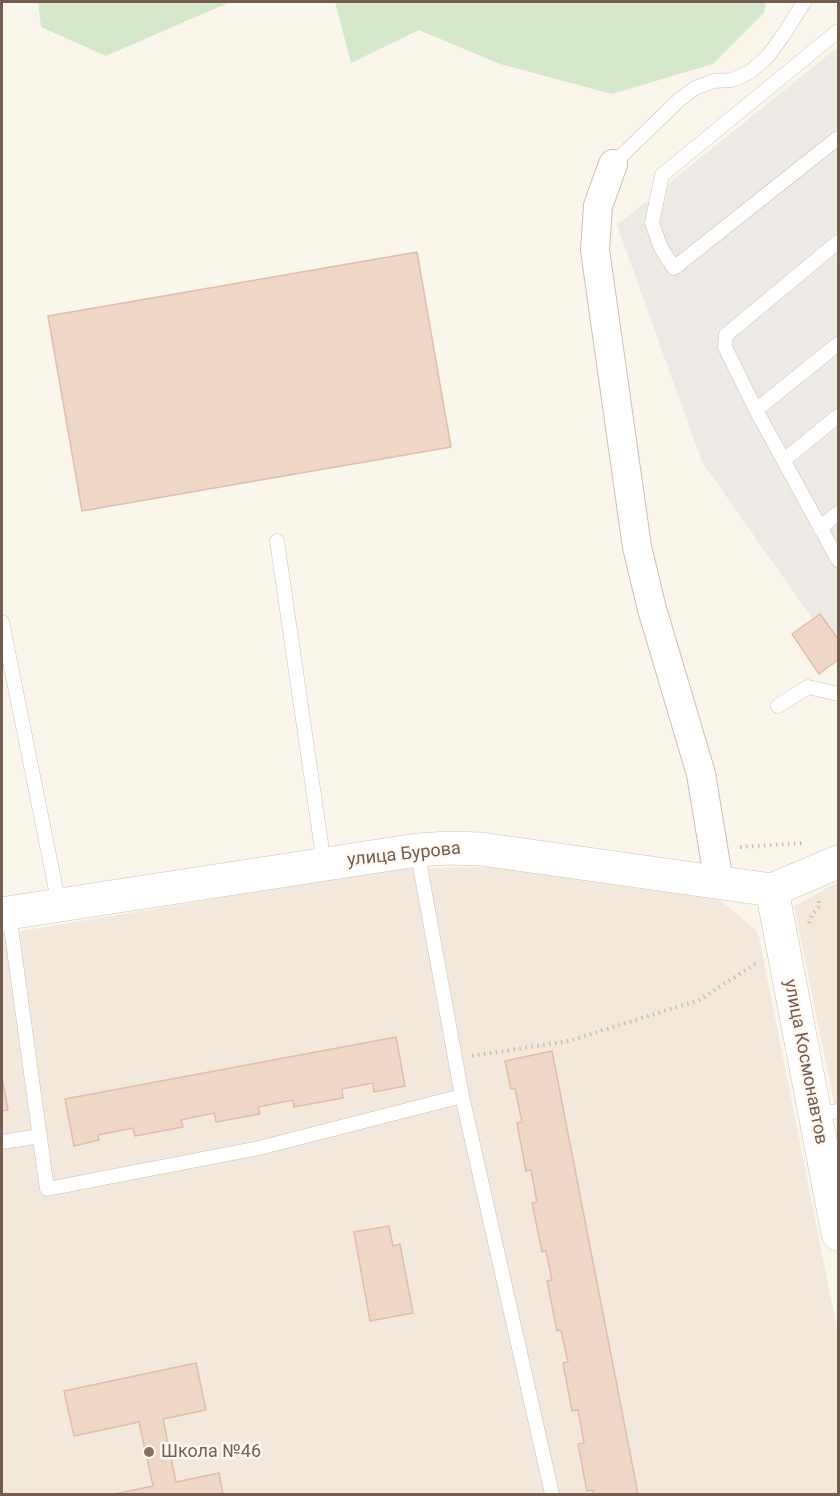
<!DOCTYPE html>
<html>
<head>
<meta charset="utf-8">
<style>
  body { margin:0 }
  #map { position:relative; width:840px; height:1496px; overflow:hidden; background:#fbf6ec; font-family:Roboto,sans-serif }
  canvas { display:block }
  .frame { position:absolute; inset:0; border:3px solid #755e50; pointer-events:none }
</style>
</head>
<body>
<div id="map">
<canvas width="840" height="1496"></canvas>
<div class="frame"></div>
</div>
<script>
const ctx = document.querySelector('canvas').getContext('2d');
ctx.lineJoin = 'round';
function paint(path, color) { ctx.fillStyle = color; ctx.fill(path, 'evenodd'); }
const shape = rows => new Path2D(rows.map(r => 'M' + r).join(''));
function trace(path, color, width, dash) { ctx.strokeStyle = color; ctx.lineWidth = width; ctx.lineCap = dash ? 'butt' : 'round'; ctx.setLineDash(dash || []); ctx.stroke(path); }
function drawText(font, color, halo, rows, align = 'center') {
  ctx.font = font + ' Roboto,sans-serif'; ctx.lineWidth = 5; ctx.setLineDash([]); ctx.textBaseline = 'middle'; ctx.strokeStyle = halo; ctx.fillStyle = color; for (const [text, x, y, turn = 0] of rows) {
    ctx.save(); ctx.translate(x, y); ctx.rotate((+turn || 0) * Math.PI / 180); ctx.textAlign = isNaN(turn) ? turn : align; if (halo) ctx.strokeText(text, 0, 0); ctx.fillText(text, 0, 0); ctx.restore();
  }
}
const residential = shape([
  [489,867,720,900,758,932,838,1334,838,1494,2,1494,2,934,395,869],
  [838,882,838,1123,794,906]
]);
const industrial = shape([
  [838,47,838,655,702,462,617,225]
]);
const green = shape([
  [38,2,230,2,106,56,41,27],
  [335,2,766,2,764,13,713,64,612,94,500,64,419,30,351,63]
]);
const building = shape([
  [417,252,451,447,82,511,48,316,417,252],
  [820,614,838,639,838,660,819,674,792,634,820,614],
  [396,1037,405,1086,374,1092,373,1083,342,1089,343,1098,294,1107,293,1100,258,1107,260,1114,216,1122,214,1113,181,1120,183,1127,135,1136,133,1128,98,1135,99,1140,74,1146,65,1099,396,1037],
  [552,1051,638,1494,593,1494,593,1490,587,1491,578,1444,584,1443,578,1410,572,1411,563,1363,568,1362,561,1330,557,1331,547,1281,552,1280,546,1251,542,1252,532,1203,537,1202,531,1170,526,1171,517,1123,522,1122,515,1088,511,1089,505,1061,552,1051],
  [2,1077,8,1110,2,1111,2,1077],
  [389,1226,393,1246,400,1244,413,1313,370,1321,354,1232,389,1226],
  [196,1363,206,1410,163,1419,176,1482,219,1473,223,1494,114,1494,153,1486,139,1422,74,1436,64,1391,196,1363]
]);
const path = shape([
  [740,847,804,843],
  [809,923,812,915,820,906,818,899],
  [472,1056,569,1041,699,1000,755,964,758,963]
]);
const service = shape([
  [838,31,662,175,652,223,661,248,674,268,838,138],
  [613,164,679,100,695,88,714,81,732,80,750,72,768,56,784,34,804,2],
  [838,242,726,335,725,347,756,410,838,560],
  [756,410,838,344],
  [784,460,838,416],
  [820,528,838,513],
  [277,541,324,864],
  [2,622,59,905],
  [778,706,808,687,838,694],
  [417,850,462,1096,552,1494],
  [9,913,47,1189,259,1148,462,1096],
  [815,1115,838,1111],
  [2,1142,40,1136]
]);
const minor = shape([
  [613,164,598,206,595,250,637,547,652,609,701,774,719,883]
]);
const secondary = shape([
  [772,890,838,1234],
  [2,914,417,850,449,848,481,849,772,890,838,862]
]);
const markers = [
  [149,1452,6,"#8d6e63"]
];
const streetNames = [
  ["улица Бурова",404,855,-6],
  ["улица Космонавтов",805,1062,79]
];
const educationNames = [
  ["Школа №46",161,1452]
];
paint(residential, '#f2e8db');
paint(industrial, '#ede9e4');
paint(green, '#d6e8cb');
paint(building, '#eed7c6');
trace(building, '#dfbfa8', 1.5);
trace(service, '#cdbeb2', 15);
trace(minor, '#cdbeb2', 30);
trace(secondary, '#cfbfb0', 34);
trace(path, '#d4bba9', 4, [1.5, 4.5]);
trace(service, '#fff', 14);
trace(minor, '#fff', 28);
trace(secondary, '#fff', 33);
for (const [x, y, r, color] of markers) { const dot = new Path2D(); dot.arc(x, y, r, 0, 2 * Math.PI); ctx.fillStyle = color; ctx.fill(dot); trace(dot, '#fefaf3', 2); }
drawText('18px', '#755e50', '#fefaf3', streetNames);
drawText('18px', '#785e54', '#fefaf3', educationNames, 'left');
</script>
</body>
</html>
